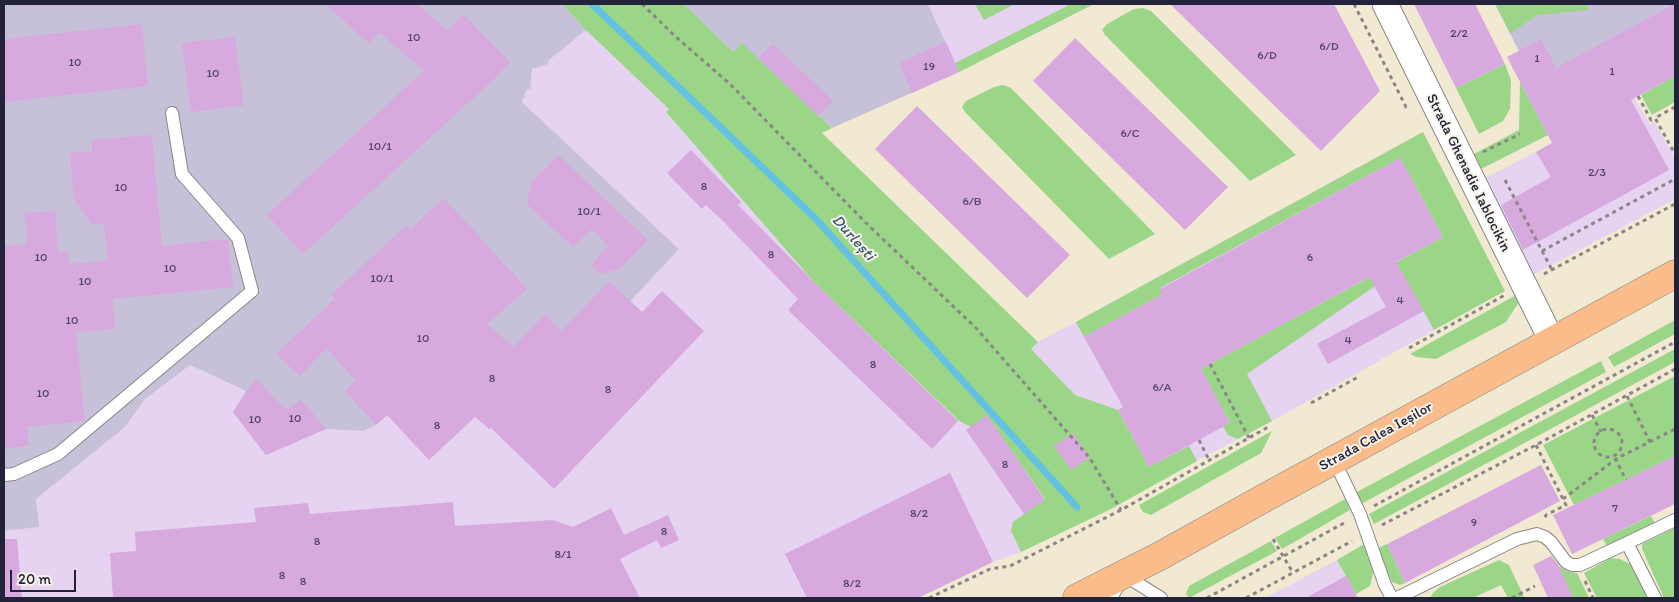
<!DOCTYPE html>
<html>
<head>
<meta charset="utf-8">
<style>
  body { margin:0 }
  #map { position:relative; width:1679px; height:602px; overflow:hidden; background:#f2e9d2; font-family:Itim,sans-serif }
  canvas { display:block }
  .frame { position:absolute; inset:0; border:5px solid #22223b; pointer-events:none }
  .scale { position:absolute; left:10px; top:570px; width:66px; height:22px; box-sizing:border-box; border:2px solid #22223b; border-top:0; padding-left:6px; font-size:15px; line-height:18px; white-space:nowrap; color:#22223b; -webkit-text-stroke:4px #f7f3e8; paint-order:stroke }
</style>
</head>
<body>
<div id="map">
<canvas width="1679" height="602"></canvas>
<div class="frame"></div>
<div class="scale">20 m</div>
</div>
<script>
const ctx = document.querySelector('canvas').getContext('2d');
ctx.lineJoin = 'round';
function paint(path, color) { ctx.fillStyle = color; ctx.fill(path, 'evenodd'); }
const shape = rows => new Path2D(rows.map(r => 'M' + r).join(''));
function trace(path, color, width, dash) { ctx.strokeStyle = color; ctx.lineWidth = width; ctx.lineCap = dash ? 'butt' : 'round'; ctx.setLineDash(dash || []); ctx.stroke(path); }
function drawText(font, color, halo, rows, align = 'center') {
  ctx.font = font + ' Itim,sans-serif'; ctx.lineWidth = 4; ctx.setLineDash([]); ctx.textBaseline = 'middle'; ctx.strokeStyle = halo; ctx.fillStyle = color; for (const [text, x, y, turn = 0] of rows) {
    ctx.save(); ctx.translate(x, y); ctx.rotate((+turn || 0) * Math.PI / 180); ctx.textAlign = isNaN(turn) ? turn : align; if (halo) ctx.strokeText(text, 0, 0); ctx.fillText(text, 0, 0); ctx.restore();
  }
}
const built = shape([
  [928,4,1094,4,959,72],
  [586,30,669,109,666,112,814,282,958,421,971,427,987,415,1045,500,1011,531,1021,552,993,562,918,598,4,598,4,531,38,527,36,499,125,427,144,400,190,365,246,391,266,455,326,429,363,431,487,324,554,382,679,249,522,102,527,89,530,89,531,69,548,64,549,60],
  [1634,98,1650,124,1654,121,1675,158,1675,199,1533,275,1485,178,1536,152],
  [1423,132,1413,182,1443,237,1404,275,1434,330,1272,421,1157,482,1118,410,1075,395,1031,349,1038,342,1068,326],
  [1337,560,1358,598,1265,598]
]);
const industrial = shape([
  [4,4,562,4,586,30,549,60,548,64,532,69,530,89,527,89,522,102,679,249,554,383,487,324,376,425,363,431,326,429,266,455,233,412,246,391,190,365,144,400,125,427,36,499,39,527,4,531],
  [683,4,928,4,959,72,832,128,742,44,733,52],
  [1495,4,1675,4,1675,76,1576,129,1528,69]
]);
const green = shape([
  [562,4,684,4,733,52,742,43,832,128,822,133,1038,342,1031,349,1075,395,1118,410,1149,467,1189,446,1197,461,1111,509,1021,552,1011,531,1013,522,1045,499,987,416,971,427,959,421,814,282,666,112,669,109,586,30],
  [975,4,1015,4,984,20],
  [1071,4,1094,4,959,72,955,63],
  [1495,4,1586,4,1589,10,1538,15,1510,33],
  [1143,8,1151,11,1296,155,1250,181,1105,35,1102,30,1107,24,1134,9],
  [1505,64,1511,80,1510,109,1503,121,1479,134,1456,88],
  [1675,76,1675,102,1652,115,1641,95],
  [1520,82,1548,135,1481,169,1474,154,1519,130],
  [1003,85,1011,88,1155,234,1109,259,965,112,962,107,966,101,994,87],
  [1423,132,1505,291,1434,330,1400,269,1247,374,1272,421,1238,439,1228,435,1223,426,1230,423,1201,369,1443,237,1400,158,1160,288,1163,294,1084,337,1076,322],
  [1518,294,1519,302,1506,322,1436,359,1416,357,1410,354],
  [1675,320,1675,334,1614,367,1608,357],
  [1675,349,1675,362,1374,524,1369,514],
  [1601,361,1606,372,1361,504,1355,493],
  [1675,376,1675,456,1574,505,1543,445],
  [1272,431,1261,453,1151,515,1143,512,1139,505],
  [1345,499,1350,510,1282,549,1275,538],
  [1651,516,1656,525,1608,548,1603,539],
  [1675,528,1675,598,1664,598,1642,549,1642,544],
  [1271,541,1277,551,1189,598,1186,594,1189,586],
  [1364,544,1374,569,1370,586,1356,594,1337,560],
  [1387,544,1405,583,1400,585,1392,582,1376,549],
  [1611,558,1620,559,1630,564,1649,598,1597,598,1584,573],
  [1499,560,1509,565,1524,597,1508,598,1501,585,1473,598,1430,598,1433,593,1440,587],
  [1558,566,1570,572,1577,573,1589,598,1573,598]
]);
const stream = shape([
  [592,4,815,218,1077,507]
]);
const building = shape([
  [325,4,417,4,448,31,463,14,510,62,493,80,303,254,267,215,425,70,417,65,379,32,369,43],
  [1170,4,1334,4,1380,91,1321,151],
  [1414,4,1475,4,1505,64,1456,88],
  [1675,4,1675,76,1631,100,1669,170,1523,250,1501,205,1551,177,1536,152,1552,143,1507,57,1541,39,1556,68],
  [142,24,148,86,4,102,4,39],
  [235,37,244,105,191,112,182,43],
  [1075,38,1228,187,1185,230,1033,81],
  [946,42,959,72,912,93,899,63],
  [773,44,833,101,818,116,758,58],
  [917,106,1070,255,1027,298,875,149],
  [152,135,162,246,228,239,233,287,207,290,205,288,203,290,113,299,115,329,76,332,85,421,27,427,29,446,4,449,4,246,27,244,25,213,55,211,58,252,68,251,69,264,108,260,104,224,92,225,74,199,70,153,92,151,92,140],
  [691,150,741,202,738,205,814,282,958,421,932,449,788,310,798,299,722,220,706,205,702,209,667,173],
  [558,155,648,240,621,268,601,274,591,265,608,246,592,229,573,247,527,204,531,183],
  [1400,158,1443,237,1396,262,1424,311,1328,364,1317,344,1386,307,1369,277,1201,369,1230,423,1149,467,1118,410,1123,407,1084,337,1163,294,1160,289],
  [444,198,527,289,487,324,514,347,545,314,562,331,609,281,642,312,662,291,704,331,554,489,491,428,489,429,475,417,429,460,387,415,376,425,345,391,356,381,326,348,300,376,276,354,335,299,331,295,407,225,411,229],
  [256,378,285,410,301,400,326,429,266,455,233,412],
  [987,415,1045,500,1024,514,966,430],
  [1073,433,1090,457,1071,470,1054,446],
  [1675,456,1675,504,1572,554,1553,515],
  [1541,465,1560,501,1405,583,1387,544],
  [950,473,993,562,918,598,807,598,785,554],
  [453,502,455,526,553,520,573,527,611,508,624,535,668,515,679,540,661,548,657,540,620,559,640,598,113,598,110,553,136,551,135,532,256,522,254,508,308,503,310,514],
  [4,539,17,539,22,598,4,598],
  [1551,556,1558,564,1573,598,1548,598,1533,565],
  [1346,576,1358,598,1306,598]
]);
const path = shape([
  [642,4,676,37,730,84,866,223,976,328,1089,457,1121,510],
  [1354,4,1406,107,1409,107],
  [1638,96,1651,120,1655,118],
  [1675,107,1655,118,1675,154],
  [1483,152,1520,134],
  [1505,180,1552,270],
  [1542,251,1675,179],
  [1544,274,1675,204],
  [1409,348,1505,295],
  [1210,364,1249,438],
  [1627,396,1650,442],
  [1311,403,1358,377],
  [1592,415,1601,432],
  '1594 443a14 14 0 1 1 28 0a14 14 0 1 1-28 0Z',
  [1199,440,1209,460],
  [1536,445,1566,505,1546,515,1544,520],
  [1615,458,1626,480],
  [1563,499,1616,459,1675,429],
  [1374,506,1675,342],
  [1382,525,1536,445,1675,369],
  [1273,539,1293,573],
  [1585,581,1593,598],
  [929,598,990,569,1010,566,1121,510,1270,426],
  [1207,598,1344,523],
  [1246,598,1352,541],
  [1512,598,1535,586]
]);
const lane = shape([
  [1334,460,1360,514,1385,585,1392,598],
  [4,475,14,474,58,454,252,291,238,238,182,174,172,113],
  [1627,543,1675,520],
  [1111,598,1124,575,1161,598],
  [1397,598,1517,539,1537,534,1545,537,1551,542,1566,562,1572,565,1580,565,1627,543,1655,598]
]);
const street = shape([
  [1385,4,1552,341]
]);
const primary = shape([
  [1077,598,1158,557,1268,496,1675,274]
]);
const numberNames = [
  ["2/2",1459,34],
  ["10",414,38],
  ["6/D",1329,47],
  ["6/D",1267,56],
  ["1",1537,59],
  ["10",75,63],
  ["19",929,67],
  ["1",1612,72],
  ["10",213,74],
  ["6/C",1130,134],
  ["10/1",380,147],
  ["2/3",1597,173],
  ["8",704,187],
  ["10",121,188],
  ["6/B",972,202],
  ["10/1",589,212],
  ["8",771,255],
  ["10",41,258],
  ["6",1310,258],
  ["10",170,269],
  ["10/1",382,279],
  ["10",85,282],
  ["4",1400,301],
  ["10",72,321],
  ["10",423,339],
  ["4",1348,341],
  ["8",873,365],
  ["8",492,379],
  ["6/A",1162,388],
  ["8",608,390],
  ["10",43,394],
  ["10",295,419],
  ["10",255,420],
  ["8",437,426],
  ["8",1005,465],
  ["7",1615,509],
  ["8/2",919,514],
  ["9",1474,523],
  ["8",664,532],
  ["8",317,542],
  ["8/1",563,555],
  ["8",282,576],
  ["8",303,582],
  ["8/2",852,584]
];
const streetNames = [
  ["Strada Ghenadie Iablocikin",1468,173,64],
  ["Strada Calea Ieșilor",1376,437,-29]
];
const waterNames = [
  ["Durlești",853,238,48]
];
paint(built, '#e5d3f1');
paint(industrial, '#c7c0d9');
paint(green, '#9bd588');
trace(stream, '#63c2e1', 7);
paint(building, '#d7a9de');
trace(lane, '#8a8686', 14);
trace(street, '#8a8686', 27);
trace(primary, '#8a8686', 29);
trace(path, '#8a8686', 3, [4, 4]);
trace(lane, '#fff', 12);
trace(street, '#fff', 25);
trace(primary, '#f9bc8a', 28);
drawText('12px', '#4f4464', null, numberNames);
drawText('15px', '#22223b', '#f7f3e8', streetNames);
drawText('italic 16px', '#395a75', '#f7f3e8', waterNames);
</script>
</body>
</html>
